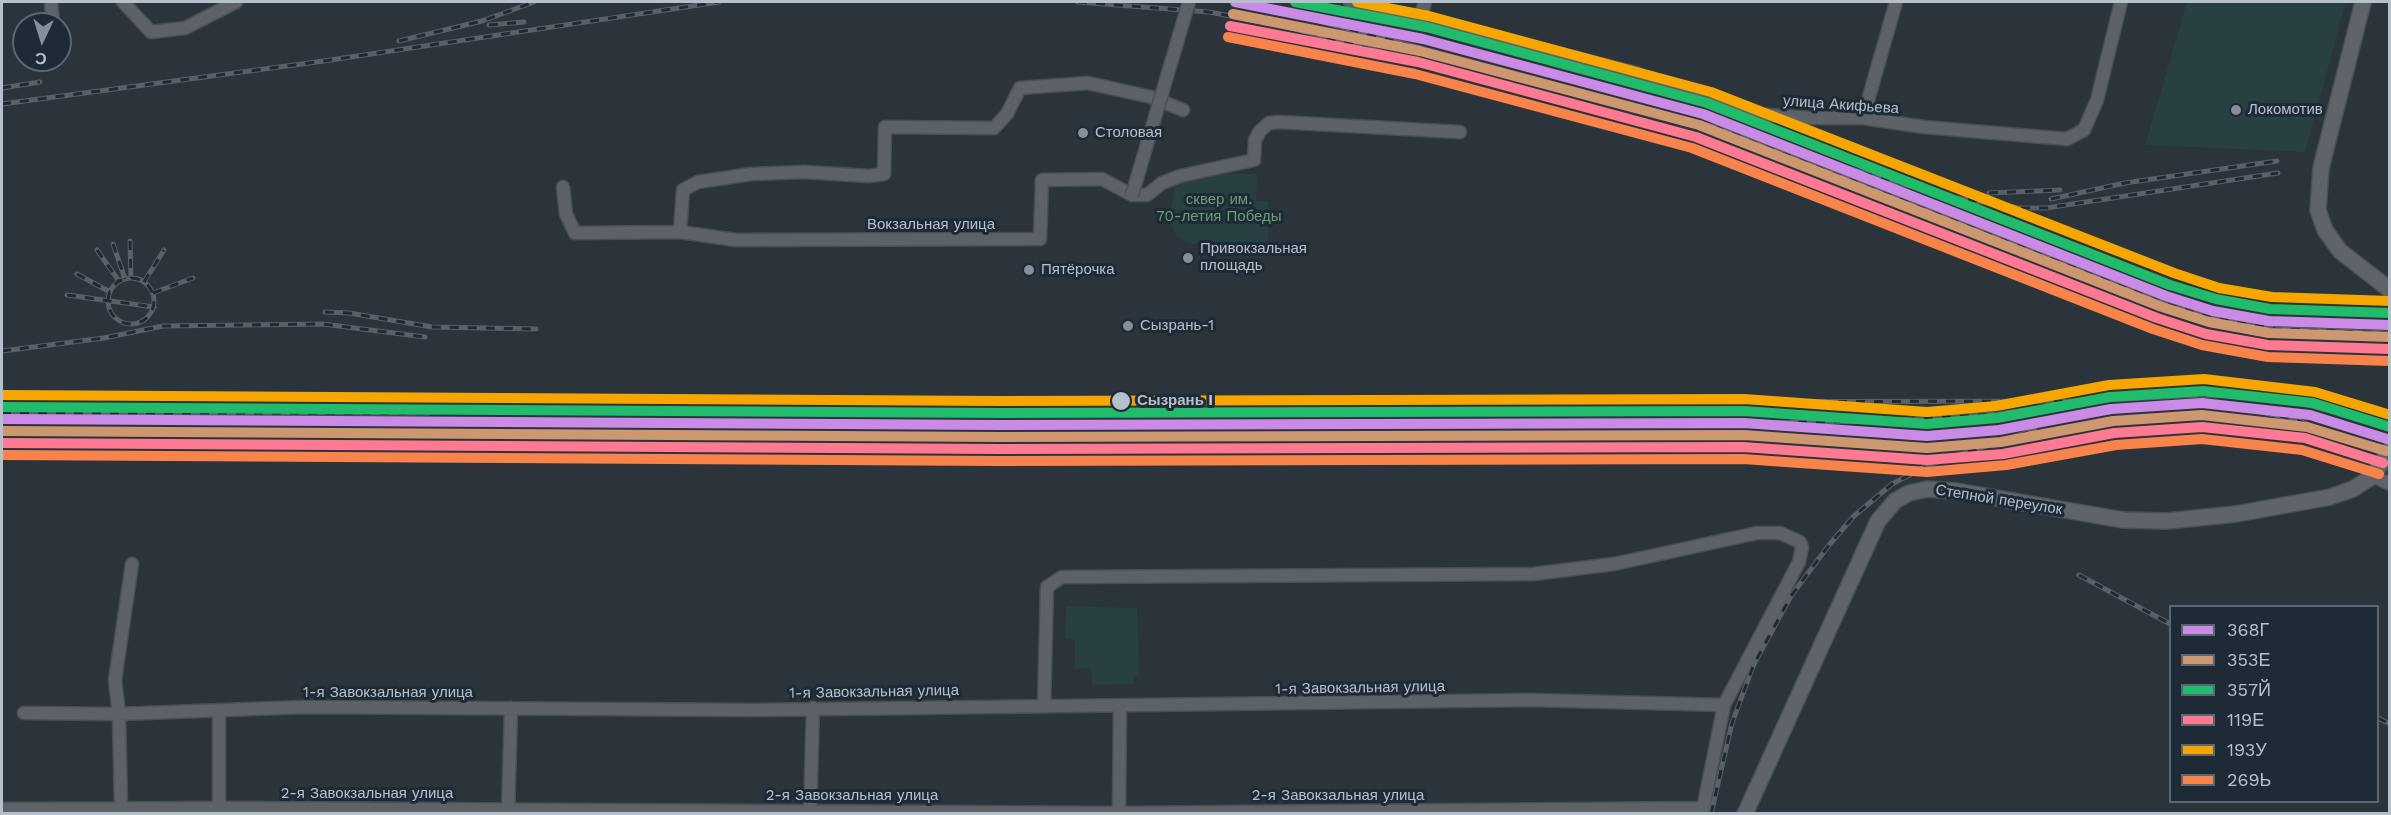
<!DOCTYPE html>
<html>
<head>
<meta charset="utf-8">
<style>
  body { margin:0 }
  #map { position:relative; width:2391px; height:815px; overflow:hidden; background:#2b333b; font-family:"Work Sans",sans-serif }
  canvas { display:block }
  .frame { position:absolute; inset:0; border:3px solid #b6c0cb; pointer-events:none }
  .legend { position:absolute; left:2169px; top:605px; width:210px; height:198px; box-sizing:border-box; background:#1e2a36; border:2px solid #5b6672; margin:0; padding:8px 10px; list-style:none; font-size:18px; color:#b6c0cb }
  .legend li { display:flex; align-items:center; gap:12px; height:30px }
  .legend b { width:30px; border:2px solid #5b6672 }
  .north { position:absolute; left:12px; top:12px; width:60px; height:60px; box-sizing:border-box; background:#1e2a36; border:2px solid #5b6672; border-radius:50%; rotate:184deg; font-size:16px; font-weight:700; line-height:24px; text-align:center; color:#b6c0cb }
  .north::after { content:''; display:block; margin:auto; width:21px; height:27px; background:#858f99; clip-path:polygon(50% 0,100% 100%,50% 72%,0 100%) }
</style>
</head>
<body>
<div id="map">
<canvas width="2391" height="815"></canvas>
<div class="frame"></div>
<ul class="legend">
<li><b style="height:8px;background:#ca8be6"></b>368Г</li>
<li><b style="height:8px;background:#cd976f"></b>353Е</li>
<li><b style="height:8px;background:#20bc6c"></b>357Й</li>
<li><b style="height:8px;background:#fe7a93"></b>119Е</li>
<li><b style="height:8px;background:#f7a600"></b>193У</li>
<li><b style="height:8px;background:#f8844c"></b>269Ь</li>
</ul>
<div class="north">С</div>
</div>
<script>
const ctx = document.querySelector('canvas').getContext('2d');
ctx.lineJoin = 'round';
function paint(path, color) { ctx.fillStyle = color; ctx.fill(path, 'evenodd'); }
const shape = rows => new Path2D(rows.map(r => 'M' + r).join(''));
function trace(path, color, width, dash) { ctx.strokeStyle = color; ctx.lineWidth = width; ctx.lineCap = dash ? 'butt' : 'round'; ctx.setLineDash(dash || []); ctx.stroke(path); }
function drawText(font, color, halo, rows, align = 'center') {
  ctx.font = font + ' "Work Sans",sans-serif'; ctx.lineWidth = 6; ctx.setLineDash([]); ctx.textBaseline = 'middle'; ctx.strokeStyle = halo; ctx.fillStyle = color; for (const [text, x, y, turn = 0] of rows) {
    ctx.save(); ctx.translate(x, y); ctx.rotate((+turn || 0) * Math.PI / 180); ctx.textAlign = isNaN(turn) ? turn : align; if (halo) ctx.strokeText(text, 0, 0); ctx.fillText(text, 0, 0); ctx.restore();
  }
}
const green = shape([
  [2187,2,2346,2,2305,152,2145,145],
  [1215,173,1257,174,1256,201,1268,201,1268,246,1193,244,1177,237,1168,219,1177,183],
  [1066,606,1137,608,1139,676,1133,676,1133,684,1092,685,1091,668,1075,669,1075,640,1065,639]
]);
const minor = shape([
  [51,2,53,24],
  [123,2,151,32,185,28,236,2],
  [1350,2,1636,73,1659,84,1754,114,1811,118,1863,118,1924,127,2067,139,2084,130,2097,100,2121,2],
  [1420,19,1425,2],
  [1863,118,1896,2],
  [563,187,566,214,575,233,680,232,736,240,1040,239,1042,180,1102,179,1132,195,1147,195,1162,183,1180,176,1254,160,1255,140,1260,131,1269,123,1278,122,1460,132],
  [680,232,683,190,698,182,751,174,804,172,869,176,884,174,885,127,994,128,1007,114,1020,88,1088,83,1151,97,1183,110],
  [2373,476,2390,484],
  [1044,706,1047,587,1062,577,1533,574,1614,564,1757,533,1780,533,1800,542,1802,547,1799,562,1724,705,1702,814],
  [219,710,219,808],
  [24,713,119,714,304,707,753,710,1531,700,1724,705],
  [121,808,119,714,115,680,132,564],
  [2,809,228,808,1119,813,1703,808],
  [508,814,511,708],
  [810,814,813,708],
  [1119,814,1120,706]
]);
const major = shape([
  [2363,2,2321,168,2318,210,2325,230,2340,251,2390,290],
  [1745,814,1878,521,1895,501,1909,493,1927,489,1956,491,2123,520,2167,521,2236,514,2330,497,2353,489,2373,476,2390,450]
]);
const rail = shape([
  [1078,2,1209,12,1284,26,1385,53],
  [1263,6,1718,128,2164,303,2212,318,2275,329,2390,333],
  [489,25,524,22],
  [399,41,482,21,534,2],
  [2,88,40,82],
  [2,104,324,61,719,2],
  [1846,168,1950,197,2019,208,2046,208,2278,173],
  [1989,193,2060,190],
  [2051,199,2125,183,2277,161],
  [130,241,131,278],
  [113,244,125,279],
  [97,250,119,281],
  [77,274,110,292],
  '108 301a23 23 0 1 1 46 0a23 23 0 1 1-46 0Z',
  [144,282,164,250],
  [153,293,193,278],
  [67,295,154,307],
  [325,312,349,313,432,327,536,329],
  [2,351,104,338,163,326,323,324,425,337],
  [2,397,1610,402,2084,401,2201,395,2249,396,2297,402,2361,419],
  [2227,405,2294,419,2342,438],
  [2,413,428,413],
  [1744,423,1884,421,1998,414,2040,408],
  [2079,575,2170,624],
  [2378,718,2390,724],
  [1711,814,1732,723,1754,664,1791,596,1829,545,1854,516,1892,484,1931,464,2035,430]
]);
const minorBridge = shape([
  [1132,195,1189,2]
]);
const rail1 = shape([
  [1235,2,1423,39,1703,114,2166,296,2213,311,2269,321,2390,325],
  [2,419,1001,425,1744,423,1927,436,1999,430,2111,409,2202,403,2310,415,2390,440]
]);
const rail2 = shape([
  [1233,14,1420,51,1699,125,2162,307,2209,322,2269,333,2390,337],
  [2,431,1001,437,1744,435,1927,448,2001,442,2113,421,2202,415,2307,427,2386,451]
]);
const rail3 = shape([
  [1295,2,1426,27,1707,103,2170,285,2216,299,2270,309,2390,313],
  [2,407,1001,413,1744,411,1927,424,1997,418,2110,397,2203,391,2313,403,2390,427]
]);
const rail4 = shape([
  [1230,26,1418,62,1696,137,2157,318,2206,334,2268,345,2389,349],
  [2,443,1001,449,1743,447,1927,460,2003,454,2114,433,2202,427,2305,438,2383,463]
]);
const rail5 = shape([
  [1357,2,1429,16,1711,92,2174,273,2219,288,2272,297,2390,301],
  [2,395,1001,401,1744,399,1927,412,1996,406,2109,385,2204,379,2315,392,2390,415]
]);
const rail6 = shape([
  [1228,37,1415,74,1692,148,2153,329,2202,345,2268,357,2389,361],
  [2,455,1001,461,1743,459,1927,472,2006,465,2116,445,2202,439,2302,450,2379,474]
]);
const markers = [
  [2236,110,6,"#858f99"],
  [1083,133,6,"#858f99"],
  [1188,258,6,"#858f99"],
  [1029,270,6,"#858f99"],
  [1128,326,6,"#858f99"],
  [1121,401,10,"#b6c0cb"]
];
const streetNames = [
  ["улица Акифьева",1841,105,4],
  ["Вокзальная улица",931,225],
  ["Степной переулок",1999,500,9],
  ["1-я Завокзальная улица",1360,688,-1],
  ["1-я Завокзальная улица",874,692,-1],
  ["1-я Завокзальная улица",388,693],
  ["2-я Завокзальная улица",367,794],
  ["2-я Завокзальная улица",852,796],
  ["2-я Завокзальная улица",1338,796]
];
const poiNames = [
  ["Локомотив",2248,110],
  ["Столовая",1095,133],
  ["Привокзальная",1200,249],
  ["площадь",1200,266],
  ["Пятёрочка",1041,270],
  ["Сызрань-1",1140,326]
];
const parkNames = [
  ["сквер им.",1219,200],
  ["70-летия Победы",1219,217]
];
const stopNames = [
  ["Сызрань I",1137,401]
];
paint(green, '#284041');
trace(minor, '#494f55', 15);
trace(major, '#495057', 18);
trace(minor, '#5c6268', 12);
trace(major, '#5e646a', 15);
trace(rail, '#5a6066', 5);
trace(rail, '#1e2a36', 3, [9]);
trace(minorBridge, '#494f55', 15, []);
trace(minorBridge, '#5c6268', 12);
trace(rail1, '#ca8be6', 10);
trace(rail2, '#cd976f', 10);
trace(rail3, '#20bc6c', 10);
trace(rail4, '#fe7a93', 10);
trace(rail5, '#f7a600', 10);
trace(rail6, '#f8844c', 10);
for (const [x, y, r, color] of markers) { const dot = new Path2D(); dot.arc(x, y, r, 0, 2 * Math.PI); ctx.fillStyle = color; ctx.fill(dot); trace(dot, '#1e2a36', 2); }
drawText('15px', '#b6c0cb', '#1e2a36', streetNames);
drawText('15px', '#b6c0cb', '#1e2a36', poiNames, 'left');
drawText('15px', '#6d9d73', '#1e2a36', parkNames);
drawText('bold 15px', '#b6c0cb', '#1e2a36', stopNames, 'left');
</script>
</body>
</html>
